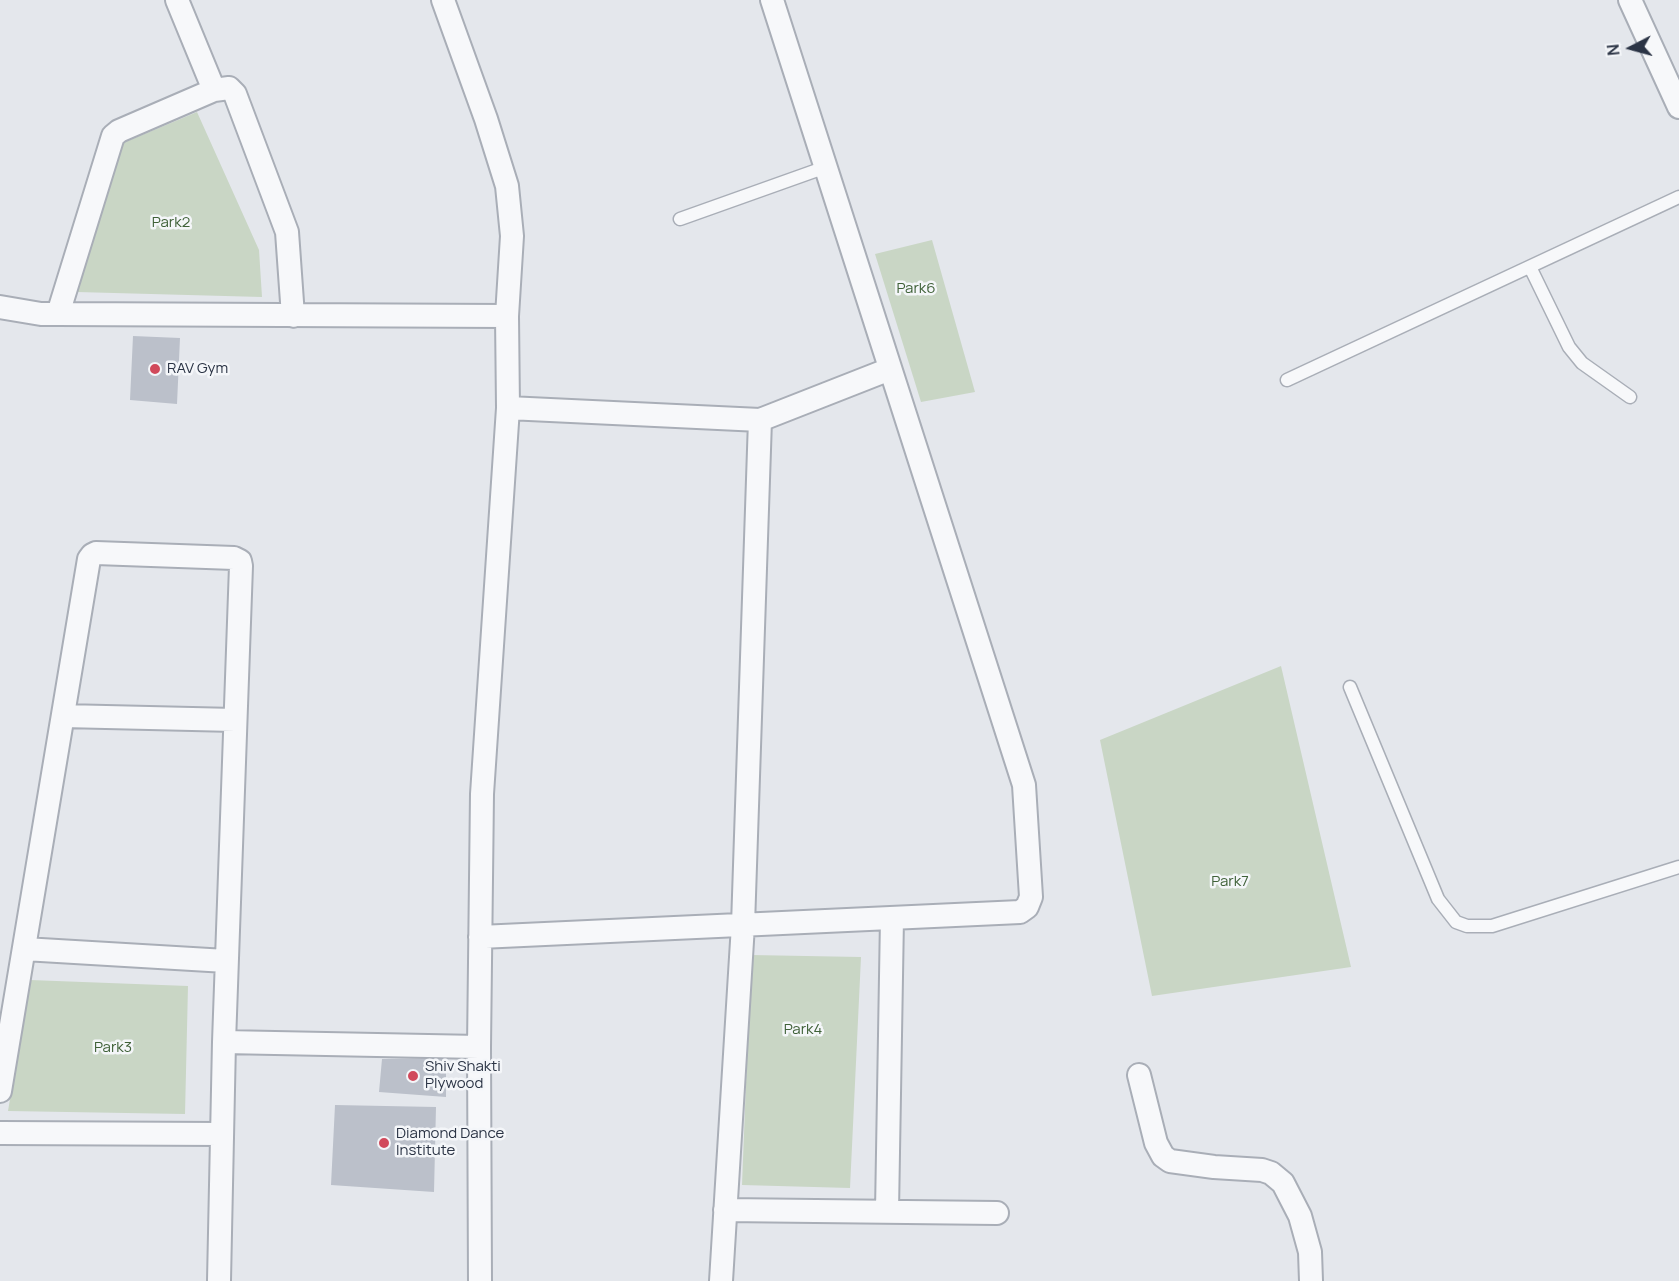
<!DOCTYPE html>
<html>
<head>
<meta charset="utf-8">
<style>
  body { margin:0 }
  #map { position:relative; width:1679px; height:1281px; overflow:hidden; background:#e4e7ec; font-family:Manrope,sans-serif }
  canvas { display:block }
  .north { position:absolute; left:1601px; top:18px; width:60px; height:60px; -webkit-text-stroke:4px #f4f6f9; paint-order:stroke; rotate:264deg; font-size:16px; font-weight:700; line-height:24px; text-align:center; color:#2b3445 }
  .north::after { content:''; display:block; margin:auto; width:21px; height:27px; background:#2b3445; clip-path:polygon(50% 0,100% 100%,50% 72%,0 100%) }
</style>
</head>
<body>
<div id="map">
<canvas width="1679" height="1281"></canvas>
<div class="north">N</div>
</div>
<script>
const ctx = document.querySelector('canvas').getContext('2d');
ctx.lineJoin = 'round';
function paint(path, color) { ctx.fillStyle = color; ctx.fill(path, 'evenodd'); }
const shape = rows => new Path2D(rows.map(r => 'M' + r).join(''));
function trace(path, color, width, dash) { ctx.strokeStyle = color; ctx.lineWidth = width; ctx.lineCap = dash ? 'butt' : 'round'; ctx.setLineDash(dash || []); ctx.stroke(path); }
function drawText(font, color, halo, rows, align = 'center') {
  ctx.font = font + ' Manrope,sans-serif'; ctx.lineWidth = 5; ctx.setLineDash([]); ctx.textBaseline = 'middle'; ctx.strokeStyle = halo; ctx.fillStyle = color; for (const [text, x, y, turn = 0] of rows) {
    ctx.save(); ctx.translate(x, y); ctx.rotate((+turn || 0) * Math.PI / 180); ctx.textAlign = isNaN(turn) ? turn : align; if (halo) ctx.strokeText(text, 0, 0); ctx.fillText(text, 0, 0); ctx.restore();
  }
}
const green = shape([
  [197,112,259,250,262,297,77,292,123,143],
  [932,240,975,392,921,402,875,254],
  [1281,666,1351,967,1152,996,1100,740],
  [751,955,861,957,850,1188,742,1185],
  [30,980,188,986,185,1114,8,1111]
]);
const building = shape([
  [133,336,180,338,177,404,130,400],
  [446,1058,446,1097,379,1092,382,1059],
  [335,1105,436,1107,434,1192,331,1185]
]);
const lane = shape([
  [680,219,826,167],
  [1530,267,1569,347,1582,363,1630,397],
  [1287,380,1679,197],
  [1350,687,1438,899,1456,922,1467,926,1492,926,1679,867]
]);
const street = shape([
  [177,0,214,90],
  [443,0,486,119,507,186,512,236,507,316,508,408,482,794,479,1047,480,1281],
  [1630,0,1679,107],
  [0,307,41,314,58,314,507,316],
  [58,314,113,136,119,131,214,90,229,88,235,94,287,232,293,316],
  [508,408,760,420,890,369],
  [63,716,235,720],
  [480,937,1020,912,1027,907,1031,897,1024,785,772,0],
  [24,949,226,961],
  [224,1042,479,1047],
  [1139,1075,1156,1143,1163,1156,1170,1161,1214,1167,1262,1170,1271,1173,1283,1183,1300,1216,1310,1252,1311,1281],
  [0,1091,89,559,92,555,96,553,234,558,240,561,241,566,224,1042,219,1281],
  [0,1133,222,1134],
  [725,1210,997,1213],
  [887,1211,892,918],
  [721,1281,743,925,760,420]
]);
const markers = [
  [155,369,6,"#d1495b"],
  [413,1076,6,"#d1495b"],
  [384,1143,6,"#d1495b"]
];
const parkNames = [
  ["Park2",171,223],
  ["Park6",916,289],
  ["Park7",1230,882],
  ["Park4",803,1030],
  ["Park3",113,1048]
];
const poiNames = [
  ["RAV Gym",167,369],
  ["Shiv Shakti",425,1067],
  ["Plywood",425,1084],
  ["Diamond Dance",396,1134],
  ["Institute",396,1151]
];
paint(green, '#c9d6c5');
paint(building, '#bbc0ca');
trace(lane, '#a9aeb7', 15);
trace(street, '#a9aeb7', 26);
trace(lane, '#f7f8fa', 12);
trace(street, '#f7f8fa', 22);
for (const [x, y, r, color] of markers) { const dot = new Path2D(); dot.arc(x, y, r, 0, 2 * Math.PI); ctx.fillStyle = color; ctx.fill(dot); trace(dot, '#f4f6f9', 2); }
drawText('15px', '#3f6138', '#f4f6f9', parkNames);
drawText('15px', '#2b3445', '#f4f6f9', poiNames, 'left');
</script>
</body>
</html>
